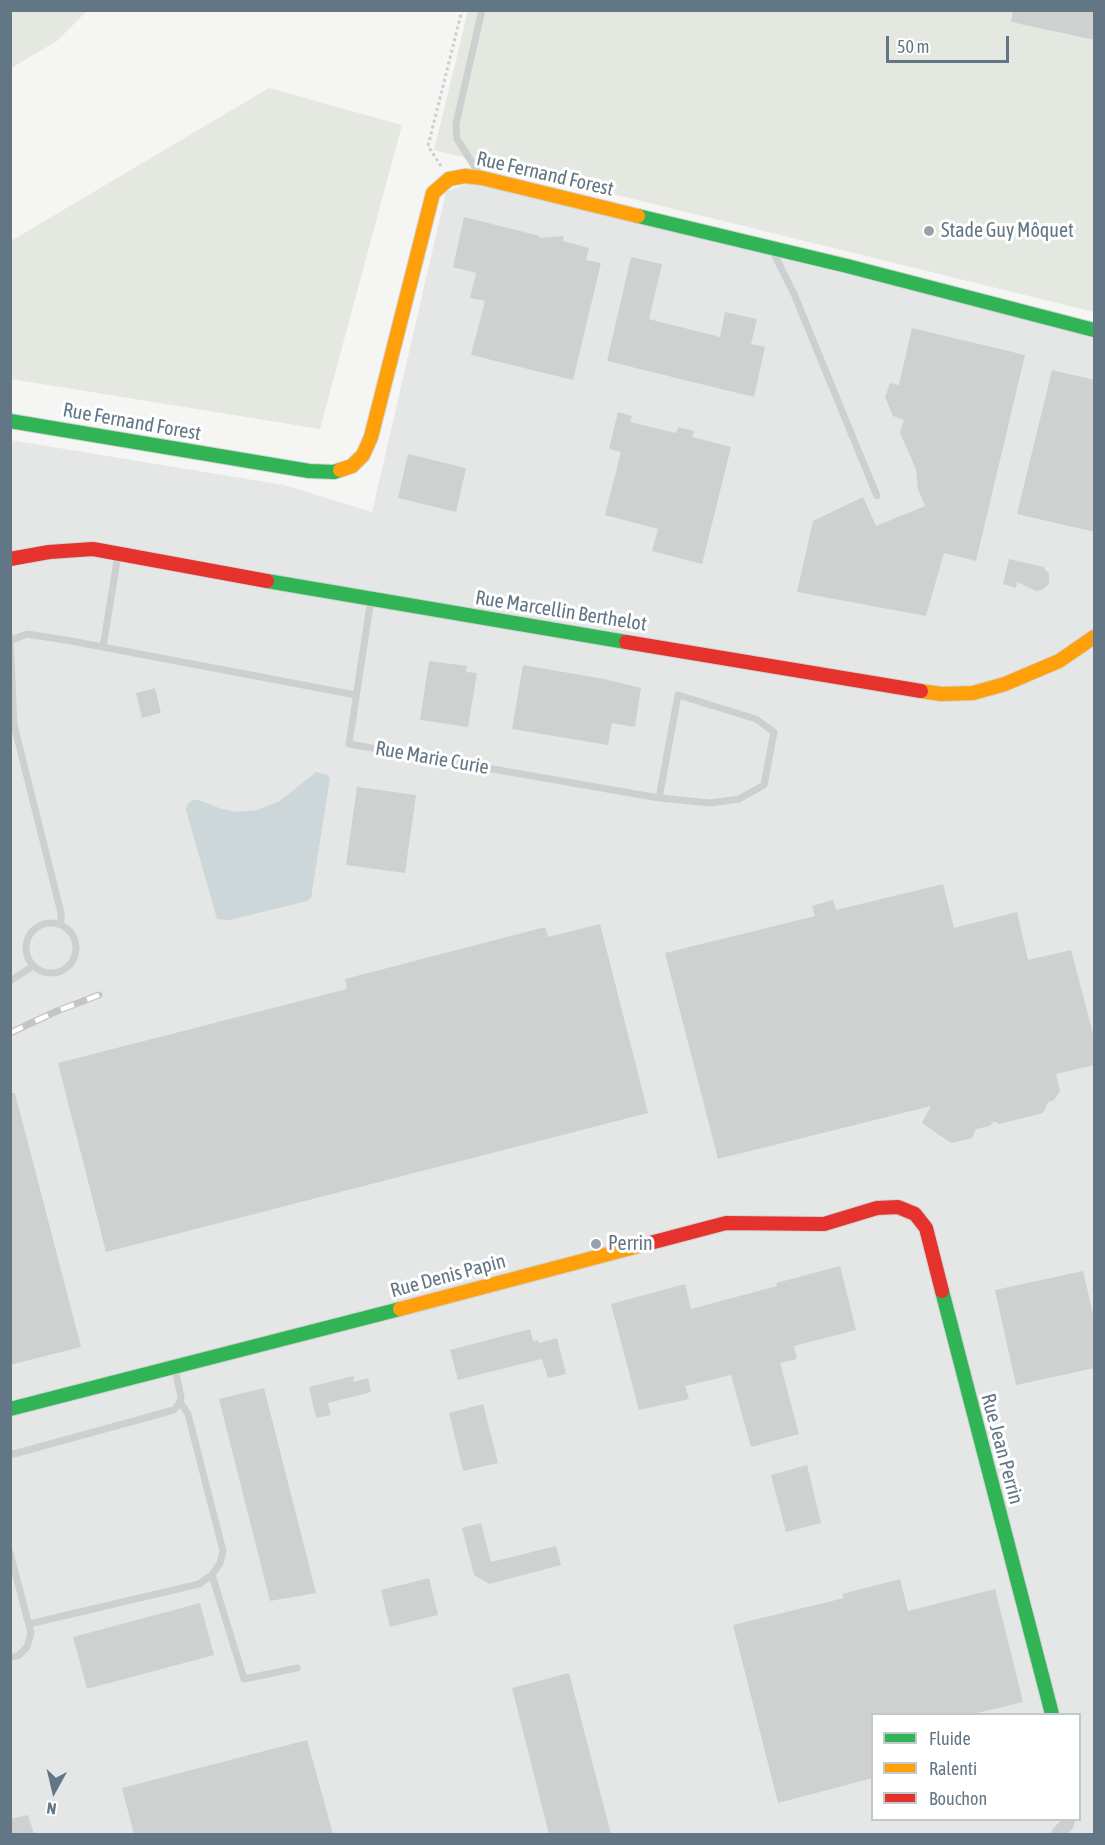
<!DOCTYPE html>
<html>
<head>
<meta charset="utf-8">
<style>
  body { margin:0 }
  #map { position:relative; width:1105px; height:1845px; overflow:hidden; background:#f5f5f3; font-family:"Asap Condensed",sans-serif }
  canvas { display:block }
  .frame { position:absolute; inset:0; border:12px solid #637685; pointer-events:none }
  .legend { position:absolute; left:871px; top:1713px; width:210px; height:108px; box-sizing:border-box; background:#fff; border:2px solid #c1c8ce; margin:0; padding:8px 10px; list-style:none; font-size:18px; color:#637685 }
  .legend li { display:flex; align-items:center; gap:12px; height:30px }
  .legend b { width:30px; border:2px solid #c1c8ce }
  .north { position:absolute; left:24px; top:1761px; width:60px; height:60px; -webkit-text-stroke:4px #fff; paint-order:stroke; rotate:188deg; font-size:16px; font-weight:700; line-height:24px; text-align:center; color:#637685 }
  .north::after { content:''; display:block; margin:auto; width:21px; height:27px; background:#637685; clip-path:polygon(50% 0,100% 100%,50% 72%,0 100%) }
  .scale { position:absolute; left:886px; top:36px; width:123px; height:27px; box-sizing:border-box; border:3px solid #637685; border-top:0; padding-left:8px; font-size:18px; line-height:21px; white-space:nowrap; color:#637685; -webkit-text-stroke:4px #fff; paint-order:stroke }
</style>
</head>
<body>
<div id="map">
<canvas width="1105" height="1845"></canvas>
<div class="frame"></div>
<ul class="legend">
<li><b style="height:8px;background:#30b455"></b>Fluide</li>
<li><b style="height:8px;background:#ff9f0a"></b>Ralenti</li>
<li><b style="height:8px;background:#e5322d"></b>Bouchon</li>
</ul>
<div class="north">N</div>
<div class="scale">50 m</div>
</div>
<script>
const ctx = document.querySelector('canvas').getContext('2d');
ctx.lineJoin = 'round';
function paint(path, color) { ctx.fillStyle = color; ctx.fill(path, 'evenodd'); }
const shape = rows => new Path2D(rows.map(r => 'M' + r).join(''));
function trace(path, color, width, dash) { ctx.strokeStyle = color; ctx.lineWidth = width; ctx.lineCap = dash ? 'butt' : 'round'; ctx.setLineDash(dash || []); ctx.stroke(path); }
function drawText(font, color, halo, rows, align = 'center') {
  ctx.font = font + ' "Asap Condensed",sans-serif'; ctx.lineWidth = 6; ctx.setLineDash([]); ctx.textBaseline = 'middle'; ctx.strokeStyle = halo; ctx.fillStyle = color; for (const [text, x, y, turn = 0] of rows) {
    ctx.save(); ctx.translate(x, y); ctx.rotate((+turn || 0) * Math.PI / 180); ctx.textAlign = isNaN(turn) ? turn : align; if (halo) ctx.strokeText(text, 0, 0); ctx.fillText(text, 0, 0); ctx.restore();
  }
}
const built = shape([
  [471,182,914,291,1094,338,1094,1834,11,1834,10,440,284,485,372,512,446,192],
  [872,1714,1080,1714,1080,1820,872,1820]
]);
const green = shape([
  [11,10,87,10,87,11,57,41,11,68],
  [468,11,1094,11,1094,312,434,150],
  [269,88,402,125,320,429,11,379,11,241]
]);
const water = shape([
  [316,772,327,775,330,778,311,898,307,901,230,920,217,919,186,810,187,805,193,800,199,800,219,808,235,812,257,810,280,801]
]);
const building = shape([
  [1013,10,1095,10,1095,40,1011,22],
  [464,217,540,236,539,238,564,236,563,241,589,248,586,260,601,263,573,380,471,355,485,301,470,298,476,273,453,267],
  [631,257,662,264,649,319,720,337,725,312,757,319,751,344,765,347,754,397,607,361],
  [912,328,1025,355,976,561,944,553,926,616,797,592,813,521,863,497,876,526,925,506,918,489,916,469,900,433,904,420,893,416,885,397,890,383,899,385],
  [1052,370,1095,380,1095,532,1017,514],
  [618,412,632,416,630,422,676,433,678,427,694,431,692,437,731,447,702,564,652,551,658,529,605,515,621,452,609,449],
  [408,454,466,468,456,512,398,498],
  [1009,559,1043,567,1049,574,1049,584,1042,590,1036,591,1017,582,1016,588,1003,584],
  [429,661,467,666,466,672,477,673,468,727,420,720],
  [523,665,604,679,641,688,635,727,612,723,608,745,512,729],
  [155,688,161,713,142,718,136,693],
  [357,787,416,795,405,873,346,865],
  [943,884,954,928,1017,912,1028,960,1071,950,1095,1041,1095,1065,1056,1074,1060,1091,1054,1100,1048,1102,1043,1113,999,1124,994,1121,990,1126,976,1129,972,1138,951,1143,922,1123,931,1106,718,1159,665,953,815,916,812,906,833,900,836,910],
  [600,924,648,1113,106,1252,58,1063,347,989,345,979,545,927,548,937],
  [10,1093,15,1093,81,1347,10,1365],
  [840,1266,856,1330,794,1346,797,1359,780,1363,799,1434,751,1447,731,1375,685,1386,689,1399,639,1410,611,1304,685,1284,691,1309,777,1286,776,1283],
  [1083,1271,1095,1322,1095,1368,1016,1385,995,1290],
  [530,1329,533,1341,538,1340,539,1343,557,1338,566,1374,548,1378,542,1359,458,1380,450,1350],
  [353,1376,354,1382,368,1378,371,1392,328,1403,331,1415,316,1418,309,1387],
  [264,1388,316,1593,270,1601,219,1399],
  [483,1404,498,1463,463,1471,449,1413],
  [807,1465,821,1523,786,1532,771,1475],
  [481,1523,491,1562,556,1546,561,1565,489,1584,474,1575,462,1528],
  [429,1578,438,1615,390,1627,381,1590],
  [900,1579,908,1611,995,1589,1023,1702,973,1714,873,1714,873,1778,778,1803,733,1625,844,1598,842,1594],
  [200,1603,214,1655,87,1689,73,1637],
  [569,1673,611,1834,549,1834,512,1688],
  [307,1740,333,1834,134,1834,122,1788],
  [28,1815,34,1834,12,1834,10,1819]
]);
const path = shape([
  [441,166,428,146,462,10]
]);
const lane = shape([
  [480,175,457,139,456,124,482,10],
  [772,250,794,294,877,496],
  [371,599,349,744,659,798,711,803,739,799,764,785,774,732,756,719,678,695,659,798],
  [10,637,14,725,61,913,61,925],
  [12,640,27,634,71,641,356,695],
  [103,647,118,555],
  '26 948a25 25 0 1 1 50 0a25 25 0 1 1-50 0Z',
  [10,981,33,966],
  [10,1455,174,1410,180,1402,181,1397,175,1369],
  [10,1553,31,1633,27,1647,19,1655,10,1658],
  [212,1575,244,1679,297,1668],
  [29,1624,199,1584,212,1575,220,1563,223,1551,188,1414,180,1402]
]);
const street = shape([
  [1058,1834,1067,1824,1068,1820]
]);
const fast = shape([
  [638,216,847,266,1094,330],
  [10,421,309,471,334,472,340,470],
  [267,581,626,642],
  [942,1291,1052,1714],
  [10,1409,400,1309]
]);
const slow = shape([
  [340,470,352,466,363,455,371,437,433,193,449,179,465,176,482,178,638,216],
  [921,691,941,694,973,693,1005,684,1059,661,1094,637],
  [400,1309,650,1243]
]);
const jam = shape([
  [10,559,49,552,93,549,267,581],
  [626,642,921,691],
  [650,1243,726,1223,824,1224,877,1208,898,1207,915,1214,926,1228,942,1291]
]);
const rail = shape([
  [10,1033,57,1011,99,995]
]);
const markers = [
  [929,231,6,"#96a2ac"],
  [596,1244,6,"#96a2ac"]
];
const streetNames = [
  ["Rue Fernand Forest",545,174,13],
  ["Rue Fernand Forest",132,422,10],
  ["Rue Marcellin Berthelot",561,611,9],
  ["Rue Marie Curie",432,758,10],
  ["Rue Denis Papin",448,1276,-15],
  ["Rue Jean Perrin",1002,1449,75]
];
const poiNames = [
  ["Stade Guy Môquet",941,231],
  ["Perrin",608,1244]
];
paint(built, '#e5e7e6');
paint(green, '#e4e8e1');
paint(water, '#cdd6d8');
paint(building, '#cfd1d0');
trace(fast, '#d1d3d3', 16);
trace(slow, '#d1d3d3', 16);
trace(jam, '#d1d3d3', 16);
trace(path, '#cccdcd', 3, [3, 3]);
trace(lane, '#ced0d0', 7);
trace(street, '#ced0d0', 14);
trace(fast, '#30b455', 14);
trace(slow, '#ff9f0a', 14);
trace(jam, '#e5322d', 14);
trace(rail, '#c4c5c6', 7);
trace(rail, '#fff', 4.5, [14]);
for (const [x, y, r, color] of markers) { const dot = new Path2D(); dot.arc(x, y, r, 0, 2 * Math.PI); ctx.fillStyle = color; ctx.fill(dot); trace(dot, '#fff', 2); }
drawText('20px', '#637685', '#fff', streetNames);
drawText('20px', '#637685', '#fff', poiNames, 'left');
</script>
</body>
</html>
